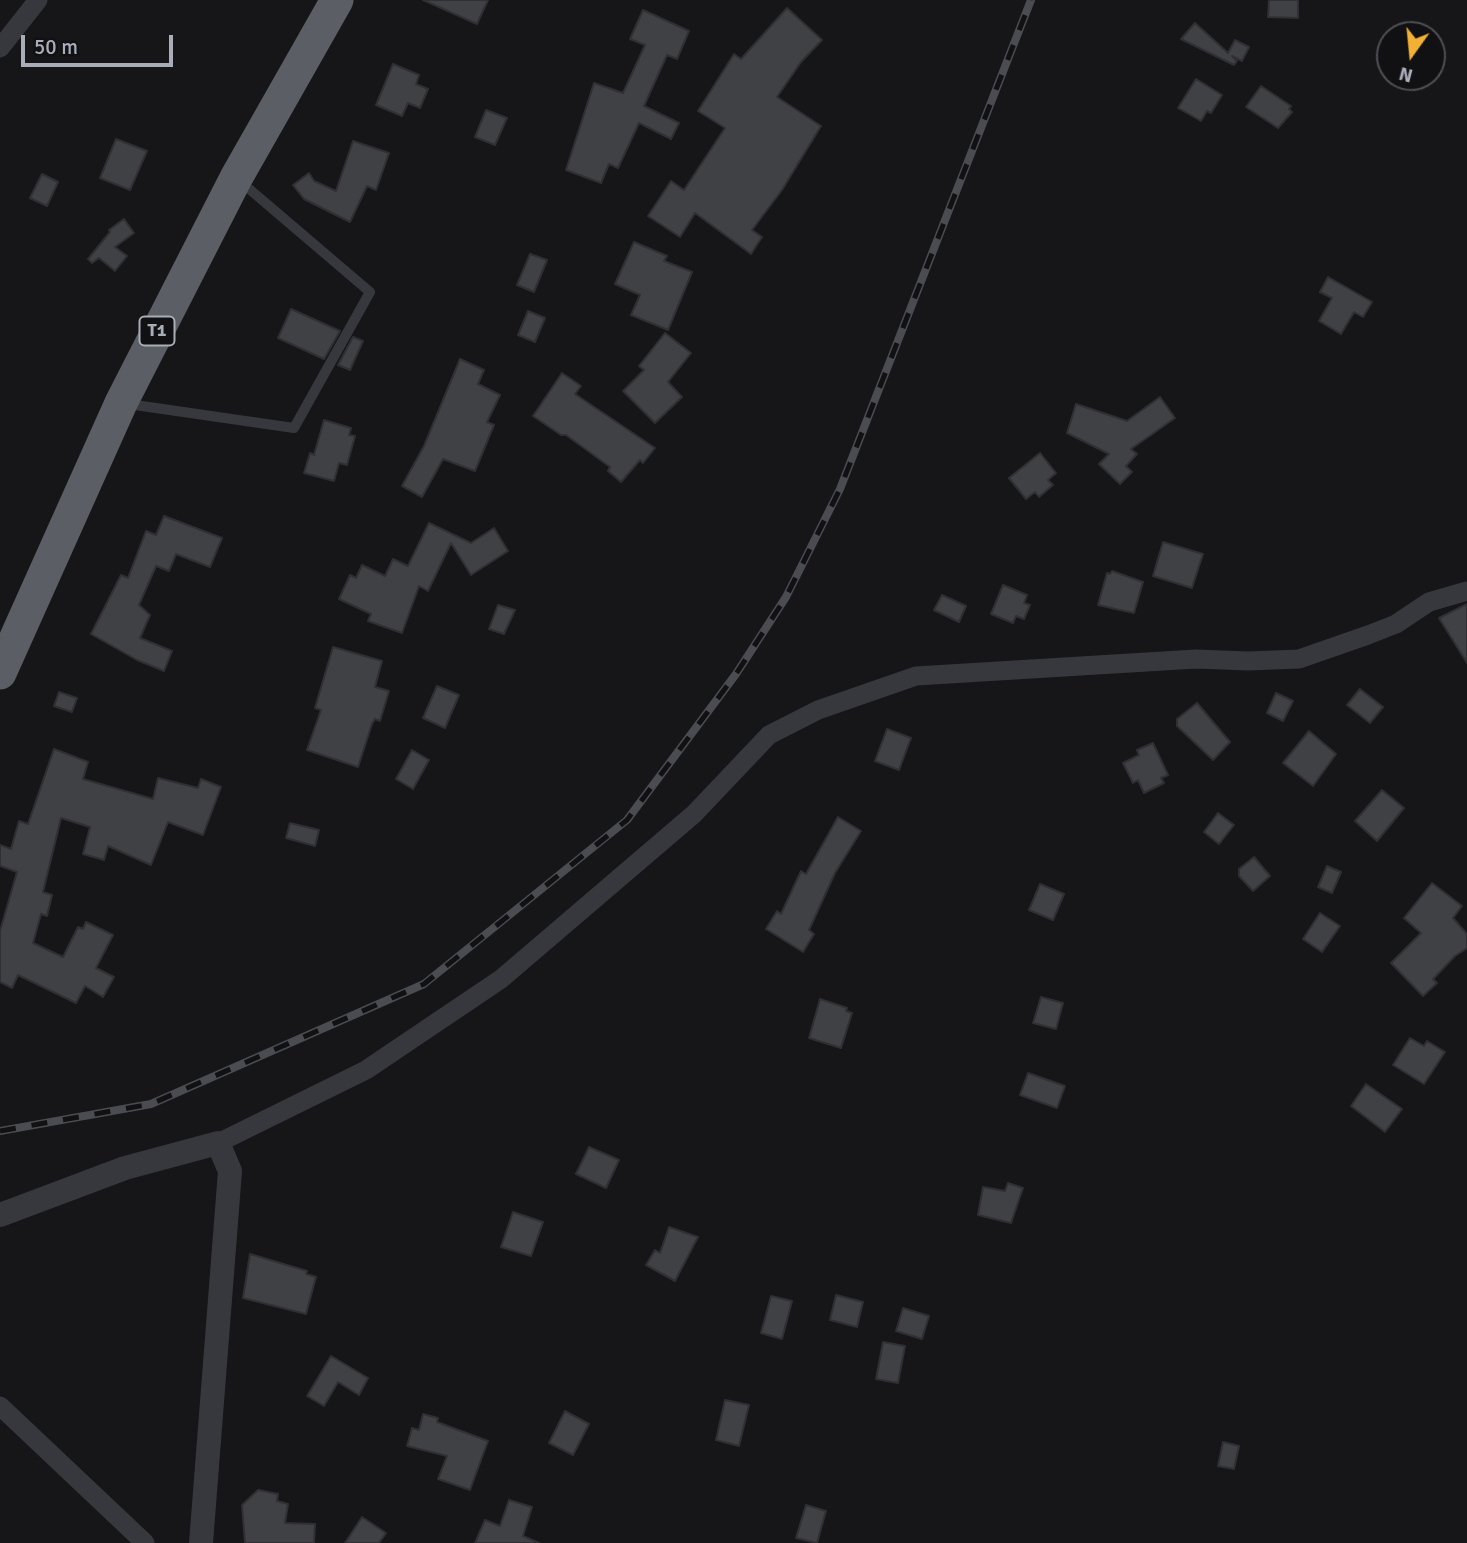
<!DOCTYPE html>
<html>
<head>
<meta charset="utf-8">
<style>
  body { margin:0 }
  #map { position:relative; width:1467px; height:1543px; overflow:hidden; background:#161618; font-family:Signika,sans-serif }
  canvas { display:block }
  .north { position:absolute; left:1376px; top:21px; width:70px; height:70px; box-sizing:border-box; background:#111113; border:2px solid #4d4f55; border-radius:50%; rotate:195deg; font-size:19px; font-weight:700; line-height:28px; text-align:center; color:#a8adb8 }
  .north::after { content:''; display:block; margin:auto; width:24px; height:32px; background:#f2b134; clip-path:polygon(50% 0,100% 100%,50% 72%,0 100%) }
  .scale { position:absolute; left:21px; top:35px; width:152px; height:32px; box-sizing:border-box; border:4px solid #a8adb8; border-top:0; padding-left:9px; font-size:21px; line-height:24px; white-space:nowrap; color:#a8adb8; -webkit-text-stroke:5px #111113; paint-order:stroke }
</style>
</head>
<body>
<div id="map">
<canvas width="1467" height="1543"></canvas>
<div class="north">N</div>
<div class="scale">50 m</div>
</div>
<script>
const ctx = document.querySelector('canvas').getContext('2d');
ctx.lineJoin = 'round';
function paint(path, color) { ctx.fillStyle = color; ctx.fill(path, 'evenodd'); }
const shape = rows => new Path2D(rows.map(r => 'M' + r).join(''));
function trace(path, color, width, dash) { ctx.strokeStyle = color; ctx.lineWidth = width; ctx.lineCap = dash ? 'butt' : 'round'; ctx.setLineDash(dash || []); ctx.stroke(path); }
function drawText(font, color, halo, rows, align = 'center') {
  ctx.font = font + ' Signika,sans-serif'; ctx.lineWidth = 5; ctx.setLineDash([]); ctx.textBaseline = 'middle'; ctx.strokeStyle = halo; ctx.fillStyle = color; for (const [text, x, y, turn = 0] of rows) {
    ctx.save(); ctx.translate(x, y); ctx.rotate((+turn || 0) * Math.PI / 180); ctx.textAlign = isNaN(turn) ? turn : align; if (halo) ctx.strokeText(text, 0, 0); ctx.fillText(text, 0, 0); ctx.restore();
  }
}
const building = shape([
  [423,0,488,0,477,24,423,0],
  [1269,0,1298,0,1298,18,1268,17,1269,0],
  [787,8,822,40,801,62,777,97,821,126,782,190,752,230,762,237,751,254,695,213,680,237,648,216,671,181,684,190,725,128,698,111,734,54,741,59,787,8],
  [643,10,689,31,677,59,667,55,644,106,679,123,671,139,639,123,618,168,609,164,601,183,566,170,594,83,623,93,645,45,630,39,643,10],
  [1195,23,1228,53,1235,40,1249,47,1242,61,1232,56,1237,61,1234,65,1181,39,1195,23],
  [393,64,419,75,416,84,428,89,420,108,408,103,402,116,376,105,393,64],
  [1196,79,1222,95,1211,113,1207,111,1201,121,1178,108,1196,79],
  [1261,86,1291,106,1289,109,1292,112,1278,128,1246,107,1261,86],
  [486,110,507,118,495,145,475,137,486,110],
  [116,139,147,151,130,190,100,178,116,139],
  [353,141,389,153,376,190,367,186,350,222,304,199,293,185,309,173,314,181,336,191,353,141],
  [42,174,58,182,47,206,30,198,42,174],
  [124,219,134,233,115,247,127,256,115,271,99,258,92,263,88,259,110,232,109,230,124,219],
  [634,242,667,256,664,261,692,272,668,330,631,315,640,295,615,284,634,242],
  [530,254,547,260,534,292,517,285,530,254],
  [1328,277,1372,302,1363,317,1354,312,1341,334,1319,321,1332,298,1320,292,1328,277],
  [291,309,340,331,324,359,278,338,291,309],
  [528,311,545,318,535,342,518,335,528,311],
  [665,333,691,353,668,382,682,397,655,423,623,391,644,370,639,366,665,333],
  [353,337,363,341,350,370,338,365,353,337],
  [460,359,484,370,478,384,500,395,487,422,494,425,475,471,443,459,422,497,402,486,424,446,460,359],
  [562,373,581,386,575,394,655,448,643,463,640,460,621,482,608,471,610,467,566,435,561,435,533,416,562,373],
  [1160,397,1175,418,1131,449,1137,454,1126,466,1132,472,1120,484,1099,464,1109,454,1067,433,1076,404,1127,421,1160,397],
  [324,420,351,428,349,435,355,436,347,465,339,463,334,481,304,473,310,453,314,455,324,420],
  [1040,453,1056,473,1048,480,1053,485,1039,497,1035,492,1026,499,1009,478,1040,453],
  [164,516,222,538,210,567,176,554,169,571,156,566,139,605,150,615,140,638,172,651,164,671,137,660,91,634,121,575,128,578,146,531,156,535,164,516],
  [429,523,471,543,494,528,508,551,471,575,451,543,428,591,419,586,402,633,368,621,371,614,339,599,350,575,356,578,362,565,385,576,393,559,408,566,429,523],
  [1163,542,1203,554,1192,588,1153,576,1163,542],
  [1112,571,1143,582,1134,613,1098,605,1107,573,1110,574,1112,571],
  [1003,585,1027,595,1024,603,1030,605,1024,619,1016,616,1013,623,991,614,1003,585],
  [942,595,966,606,959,622,934,610,942,595],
  [1467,604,1467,663,1439,618,1467,604],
  [498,605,515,610,504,634,489,629,498,605],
  [333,647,382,661,375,687,389,691,380,721,375,719,372,724,358,767,307,750,321,710,315,708,333,647],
  [437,686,459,695,445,728,423,718,437,686],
  [1360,689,1383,707,1370,723,1347,705,1360,689],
  [59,692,77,698,72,712,54,706,59,692],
  [1276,693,1293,701,1283,721,1267,713,1276,693],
  [1197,703,1230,742,1213,760,1177,726,1177,719,1197,703],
  [887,729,911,738,899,770,875,761,887,729],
  [1309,731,1336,754,1313,786,1283,763,1309,731],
  [1153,743,1168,775,1161,778,1164,783,1144,793,1138,780,1133,783,1123,763,1139,755,1137,750,1153,743],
  [54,749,88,762,83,779,153,799,158,778,198,788,201,779,221,787,203,835,168,822,151,865,108,846,104,860,83,854,90,827,61,818,43,892,52,895,47,916,41,914,33,943,63,957,78,927,83,929,86,922,113,935,96,968,114,977,103,997,85,986,76,1003,18,975,12,988,0,982,0,931,17,872,0,866,0,845,11,849,19,821,28,824,54,749],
  [412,750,429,760,413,789,396,779,412,750],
  [1382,790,1404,808,1377,841,1355,821,1382,790],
  [1218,813,1234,825,1219,844,1204,832,1218,813],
  [838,817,861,831,835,873,809,930,814,934,803,952,766,929,777,911,781,914,801,871,806,874,838,817],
  [290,823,319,830,315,846,286,838,290,823],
  [1254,857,1270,876,1253,891,1239,876,1239,869,1254,857],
  [1327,866,1341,872,1332,893,1318,887,1327,866],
  [1432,883,1462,906,1453,918,1467,934,1467,948,1455,956,1433,979,1437,983,1423,996,1391,963,1421,933,1404,918,1432,883],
  [1040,884,1064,894,1053,920,1029,910,1040,884],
  [1320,913,1340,926,1322,952,1303,939,1320,913],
  [1041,997,1063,1003,1056,1029,1033,1023,1041,997],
  [820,999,847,1008,846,1011,852,1013,841,1048,809,1038,820,999],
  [1410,1038,1424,1046,1427,1041,1445,1052,1424,1084,1393,1065,1410,1038],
  [1028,1073,1065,1086,1057,1108,1020,1095,1028,1073],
  [1366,1084,1402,1109,1385,1132,1351,1106,1366,1084],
  [589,1147,619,1160,606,1188,576,1174,589,1147],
  [1008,1183,1023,1188,1011,1223,978,1215,983,1187,1005,1191,1008,1183],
  [513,1212,543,1222,531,1256,501,1247,513,1212],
  [669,1227,698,1237,675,1281,646,1265,655,1250,660,1253,669,1227],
  [250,1254,307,1271,306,1274,316,1277,306,1314,243,1298,250,1254],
  [836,1295,863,1302,857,1327,830,1320,836,1295],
  [771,1296,792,1301,782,1339,761,1333,771,1296],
  [903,1308,929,1316,922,1339,896,1331,903,1308],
  [883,1342,905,1346,898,1383,876,1379,883,1342],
  [331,1356,368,1378,359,1395,338,1382,324,1406,307,1396,331,1356],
  [725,1400,749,1405,739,1446,716,1440,725,1400],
  [565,1411,589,1424,573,1455,549,1443,565,1411],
  [423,1414,438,1418,437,1422,488,1441,470,1490,438,1479,447,1456,407,1446,412,1428,419,1430,423,1414],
  [1223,1442,1239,1446,1234,1469,1218,1466,1223,1442],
  [258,1490,278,1494,277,1501,288,1504,285,1523,315,1524,314,1543,245,1543,242,1505,258,1490],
  [509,1500,532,1507,523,1536,539,1543,475,1543,485,1520,500,1526,509,1500],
  [806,1505,826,1511,817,1543,796,1538,806,1505],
  [362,1517,386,1533,379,1543,345,1543,362,1517]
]);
const service = shape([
  [128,404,294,428,370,292,241,182]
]);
const minor = shape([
  [0,48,38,0],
  [218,1143,366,1070,501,979,694,814,769,735,818,710,916,676,1196,659,1248,661,1299,659,1368,635,1396,624,1429,602,1467,591],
  [0,1406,145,1543]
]);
const tertiary = shape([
  [0,1215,125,1168,218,1143,230,1171,201,1543]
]);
const trunk = shape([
  [0,673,121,403,236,178,337,0]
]);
const rail = shape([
  [0,1131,151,1104,424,984,627,820,736,674,786,597,840,489,1031,0]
]);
const shields = [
  [157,331,35]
];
const shieldNames = [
  ["T1",157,331]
];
paint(building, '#404145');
trace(building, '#303034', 2);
trace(service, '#37383d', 10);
trace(minor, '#37383d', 19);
trace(tertiary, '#37383d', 24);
trace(trunk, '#5b5e65', 33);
trace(rail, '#4a4c52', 8);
trace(rail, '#111113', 5, [16]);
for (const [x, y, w] of shields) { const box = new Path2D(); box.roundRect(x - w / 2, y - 14.5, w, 29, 5); ctx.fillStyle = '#111113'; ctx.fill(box); trace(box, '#a8adb8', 2); }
drawText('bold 18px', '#a8adb8', null, shieldNames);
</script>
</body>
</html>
